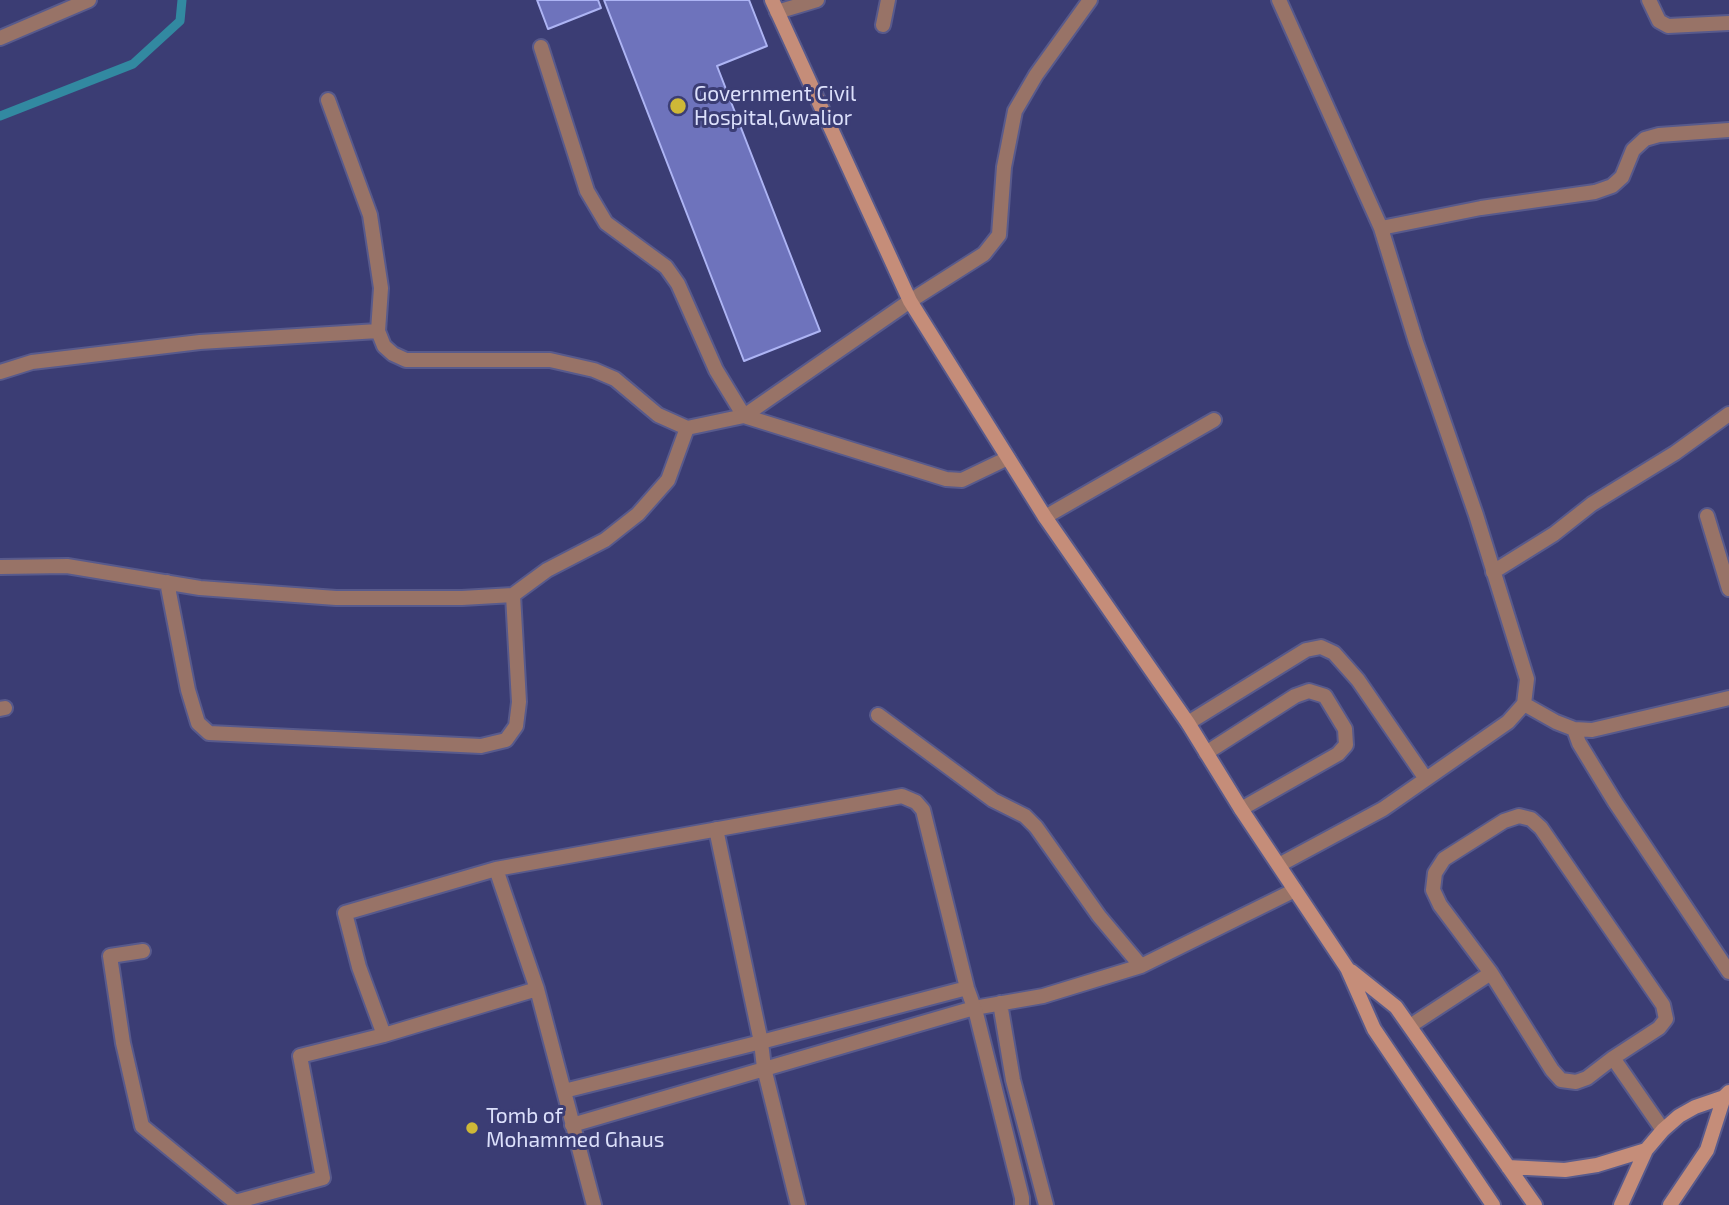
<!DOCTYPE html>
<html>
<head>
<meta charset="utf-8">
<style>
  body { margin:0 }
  canvas { display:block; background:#3b3d74 }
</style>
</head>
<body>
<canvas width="1729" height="1205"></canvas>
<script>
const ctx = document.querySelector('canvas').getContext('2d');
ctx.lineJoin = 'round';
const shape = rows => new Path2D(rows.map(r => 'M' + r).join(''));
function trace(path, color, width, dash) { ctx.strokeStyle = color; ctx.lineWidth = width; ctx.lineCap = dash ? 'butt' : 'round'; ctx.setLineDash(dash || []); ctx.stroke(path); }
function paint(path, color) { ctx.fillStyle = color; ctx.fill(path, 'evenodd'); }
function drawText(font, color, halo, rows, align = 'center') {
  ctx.font = font + ' "Exo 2",sans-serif'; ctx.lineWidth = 6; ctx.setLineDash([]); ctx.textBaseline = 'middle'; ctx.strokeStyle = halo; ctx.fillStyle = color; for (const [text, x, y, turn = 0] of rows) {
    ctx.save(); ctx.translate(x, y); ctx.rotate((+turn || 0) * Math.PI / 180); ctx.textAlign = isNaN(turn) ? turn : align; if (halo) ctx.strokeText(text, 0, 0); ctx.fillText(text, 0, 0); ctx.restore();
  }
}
const stream = shape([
  [0,116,133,64,180,21,182,0]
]);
const building = shape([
  [537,0,598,0,601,8,548,29,537,0],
  [604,0,749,0,767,46,717,66,820,331,744,361,604,0]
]);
const lane = shape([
  [0,38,89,0],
  [541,47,587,191,606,223,666,267,678,284,716,370,744,416],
  [878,715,993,800,1025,816,1036,827,1099,916,1141,966],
  [1206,753,1295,696,1309,691,1325,696,1345,729,1346,745,1338,754,1241,809],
  [1000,1003,1013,1080,1046,1205],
  [974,1008,1043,996,1141,966,1295,890],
  [1410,1026,1491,973],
  [1613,1058,1587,1078,1576,1082,1561,1080,1552,1070,1491,973,1440,905,1433,890,1435,873,1444,859,1504,821,1519,816,1531,819,1541,828,1663,1005,1666,1019,1659,1028,1613,1058,1663,1130]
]);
const street = shape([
  [1649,0,1659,21,1668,26,1729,23],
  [777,12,817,0],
  [883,25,888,0],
  [328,100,370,215,381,288,378,331,384,346,393,354,406,360,550,360,594,370,615,379,658,415,687,428,744,416,946,479,962,480,1008,458],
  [1381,228,1481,208,1595,192,1612,186,1622,177,1633,150,1645,139,1659,135,1729,130],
  [0,372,32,362,200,342,378,331],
  [744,416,910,301,984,254,999,235,1004,167,1015,111,1036,75,1090,0],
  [1707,516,1729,589],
  [1045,517,1214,420],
  [0,567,67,566,200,588,336,598,462,598,513,595,547,570,605,540,638,514,668,480,687,428],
  [1493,572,1554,534,1592,504,1675,453,1729,414],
  [167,582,188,690,198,723,209,733,481,746,506,740,516,726,519,702,513,595],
  [1524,704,1556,722,1574,729,1592,730,1729,698],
  [0,709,5,708],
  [1188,723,1306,650,1321,647,1334,653,1358,680,1426,779],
  [1574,729,1579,743,1615,802,1729,972],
  [716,829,761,1042,764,1068,798,1205],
  [1279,865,1383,809,1508,722,1524,704,1527,679,1476,515,1416,342,1381,228,1279,0],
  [143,951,110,956,123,1043,142,1126,235,1202],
  [384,1035,537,989],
  [564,1091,761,1042,967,988],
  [572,1125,974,1008],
  [236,1205,235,1202,323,1178,300,1056,384,1035,359,967,345,913,496,869],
  [594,1205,537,989,496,869,902,796,916,802,923,810,967,988,976,1013,1022,1198,1022,1205]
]);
const secondary = shape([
  [772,0,910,301,1045,517,1188,723,1241,809,1347,968,1374,1029,1493,1205],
  [1351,971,1396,1007,1535,1205],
  [1508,1167,1565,1170,1597,1165,1646,1150],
  [1621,1205,1646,1150,1663,1130,1679,1116,1695,1107,1724,1097,1729,1092],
  [1670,1205,1707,1150,1724,1097]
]);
const markers = [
  [678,106,9,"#ceb837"],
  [472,1128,7,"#ceb837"]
];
const poiNames = [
  ["Government Civil",694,94],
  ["Hospital,Gwalior",694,118],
  ["Tomb of",486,1116],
  ["Mohammed Ghaus",486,1140]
];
trace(stream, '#3289a1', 9);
paint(building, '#6e73bc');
trace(building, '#adb4f4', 2);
trace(lane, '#585a8c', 18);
trace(street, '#585a8c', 18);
trace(secondary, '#585a8c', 18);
trace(lane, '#987367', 14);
trace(street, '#987367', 14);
trace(secondary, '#c58d79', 14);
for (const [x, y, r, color] of markers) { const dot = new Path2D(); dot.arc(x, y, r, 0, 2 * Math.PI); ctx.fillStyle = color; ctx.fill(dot); trace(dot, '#3b3d74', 2.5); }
drawText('21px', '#dce0fb', '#3b3d74', poiNames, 'left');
</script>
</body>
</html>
